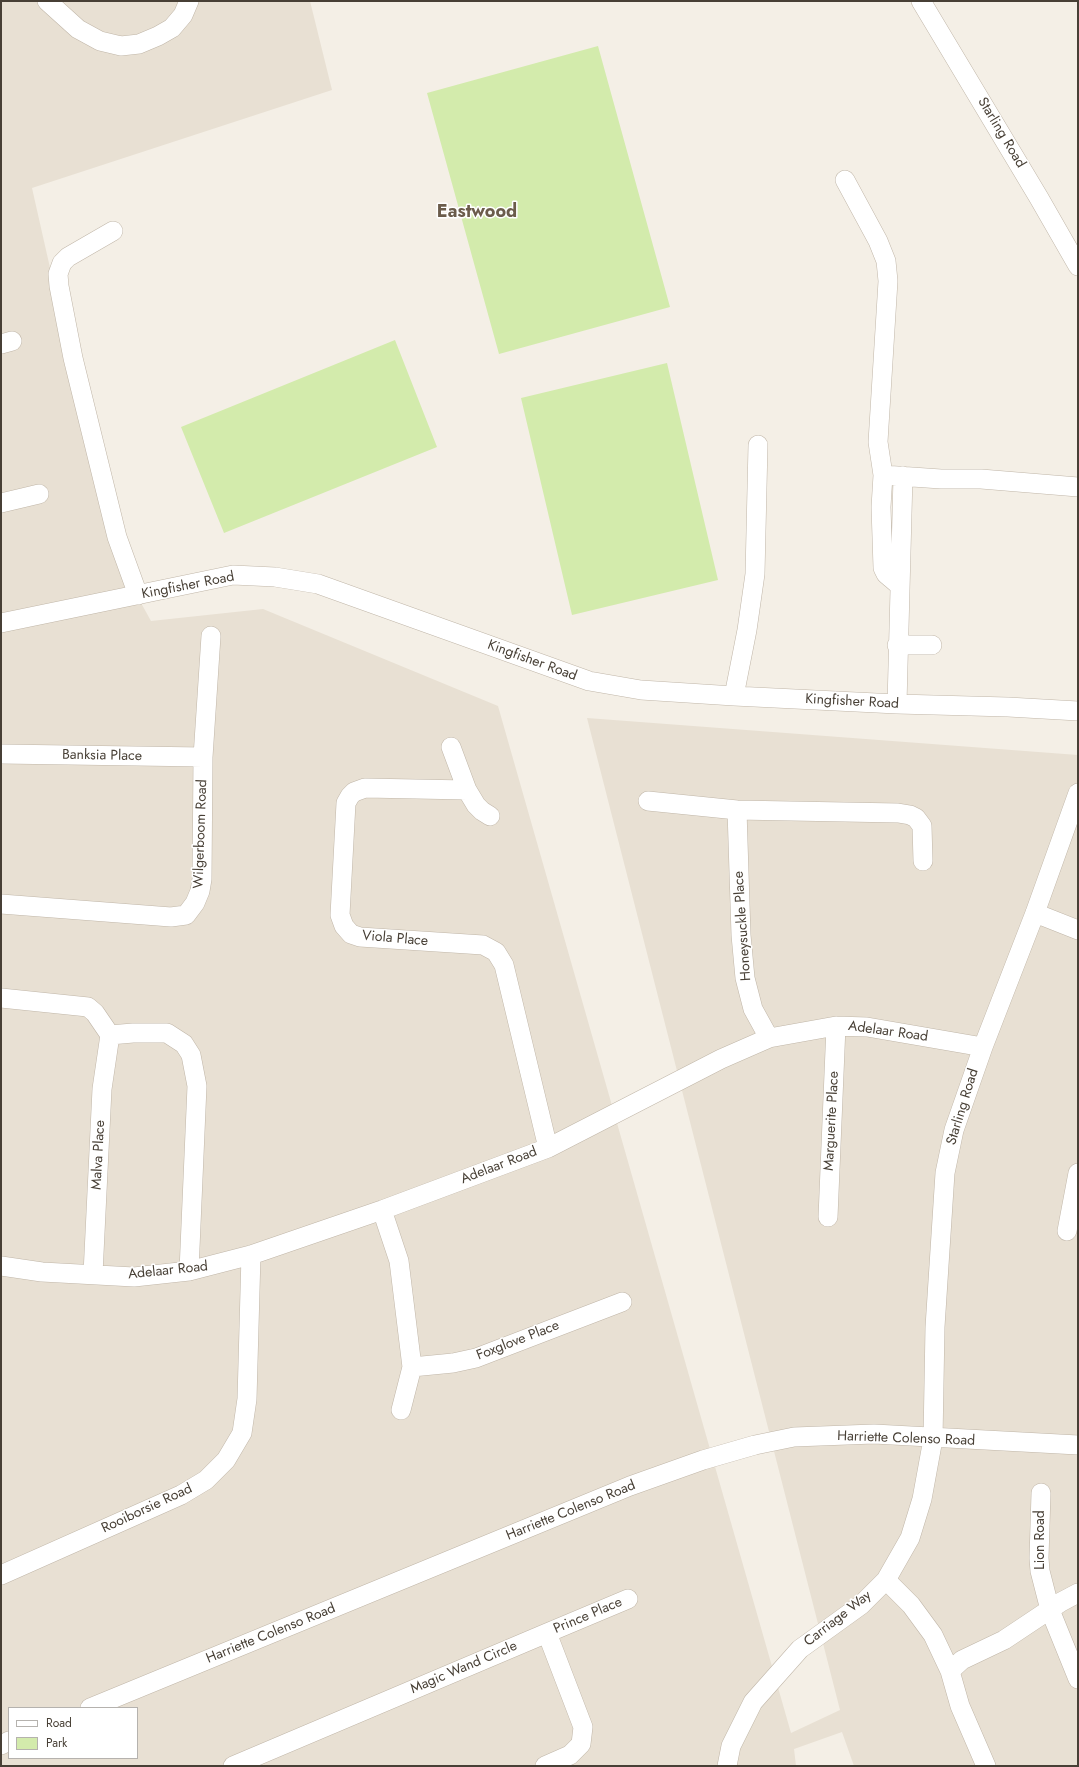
<!DOCTYPE html>
<html>
<head>
<meta charset="utf-8">
<style>
  body { margin:0 }
  #map { position:relative; width:1079px; height:1767px; overflow:hidden; background:#f4efe6; font-family:Jost,sans-serif }
  canvas { display:block }
  .frame { position:absolute; inset:0; border:2px solid #473f35; pointer-events:none }
  .legend { position:absolute; left:8px; top:1707px; width:130px; height:52px; box-sizing:border-box; background:#fff; border:1px solid #b5b2ae; margin:0; padding:5px 7px; list-style:none; font-size:12px; color:#473f35 }
  .legend li { display:flex; align-items:center; gap:8px; height:20px }
  .legend b { width:20px; border:1px solid #b5b2ae }
</style>
</head>
<body>
<div id="map">
<canvas width="1079" height="1767"></canvas>
<div class="frame"></div>
<ul class="legend">
<li><b style="height:5px;background:#fff"></b>Road</li>
<li><b style="height:11px;background:#d3ebac"></b>Park</li>
</ul>
</div>
<script>
const ctx = document.querySelector('canvas').getContext('2d');
ctx.lineJoin = 'round';
function paint(path, color) { ctx.fillStyle = color; ctx.fill(path, 'evenodd'); }
const shape = rows => new Path2D(rows.map(r => 'M' + r).join(''));
function trace(path, color, width, dash) { ctx.strokeStyle = color; ctx.lineWidth = width; ctx.lineCap = dash ? 'butt' : 'round'; ctx.setLineDash(dash || []); ctx.stroke(path); }
function drawText(font, color, halo, rows, align = 'center') {
  ctx.font = font + ' Jost,sans-serif'; ctx.lineWidth = 3; ctx.setLineDash([]); ctx.textBaseline = 'middle'; ctx.strokeStyle = halo; ctx.fillStyle = color; for (const [text, x, y, turn = 0] of rows) {
    ctx.save(); ctx.translate(x, y); ctx.rotate((+turn || 0) * Math.PI / 180); ctx.textAlign = isNaN(turn) ? turn : align; if (halo) ctx.strokeText(text, 0, 0); ctx.fillText(text, 0, 0); ctx.restore();
  }
}
const residential = shape([
  [1,1,310,1,332,90,32,188,115,556,151,621,263,609,498,706,791,1733,840,1710,587,718,1078,755,1078,1766,854,1766,842,1732,794,1749,796,1766,1,1766],
  [9,1708,137,1708,137,1758,9,1758]
]);
const green = shape([
  [598,46,670,307,499,354,427,93],
  [395,340,437,447,224,533,181,427],
  [667,363,718,580,572,615,521,398]
]);
const minor = shape([
  [47,1,78,29,100,41,121,46,139,44,158,36,172,28,183,15,189,1],
  [921,1,1039,198,1078,266],
  [845,180,878,241,886,261,888,281,878,442,883,475,941,479,981,479,1078,487],
  [113,231,68,257,62,263,58,274,59,286,73,358,117,537,138,595],
  [1,344,12,341],
  [883,475,881,507,883,568,886,574,899,585],
  [1,503,39,494],
  [1,623,233,575,275,577,318,584,589,681,641,690,734,696,897,704,1008,707,1078,711],
  [897,645,932,645],
  [734,696,747,630,755,574,758,445],
  [897,704,903,476],
  [451,747,467,790,476,805,482,811,490,816],
  [1,754,203,757],
  [467,790,365,788,354,792,350,796,346,803,340,915,344,926,351,934,360,937,483,945,496,952,504,965,548,1148],
  [648,801,737,810,898,813,910,815,916,818,922,826,923,861],
  [737,810,741,935,745,978,753,1009,769,1038],
  [1,904,171,917,186,915,195,903,200,891,202,879,203,757,211,636],
  [1035,913,1078,930],
  [1,998,88,1007,95,1013,110,1035,133,1033,167,1033,184,1044,191,1055,197,1086,189,1271],
  [382,1210,399,1261,412,1367,401,1410],
  [828,1217,836,1026],
  [1067,1231,1078,1173],
  [1,1266,42,1272,134,1277,189,1271,251,1255,382,1210,548,1148,721,1059,769,1038,836,1026,867,1027,983,1047],
  [93,1274,102,1089,110,1035],
  [412,1367,453,1363,476,1358,622,1302],
  [1041,1493,1039,1558,1040,1571,1050,1610,1078,1679],
  [1,1575,181,1495,206,1480,226,1460,242,1433,247,1399,251,1255],
  [886,1580,911,1605,933,1635,950,1671],
  [547,1633,628,1599],
  [90,1708,630,1486,703,1460,755,1445,794,1437,874,1434,1078,1445],
  [1,1745,9,1741],
  [233,1766,547,1633,583,1727,581,1744,570,1755,545,1766],
  [727,1766,731,1746,753,1702,800,1649,861,1605,886,1580,910,1538,922,1499,933,1439,935,1327,945,1173,954,1130,983,1047,1035,913,1078,793],
  [986,1766,960,1706,950,1671,962,1660,1004,1640,1061,1602,1078,1593]
]);
const streetNames = [
  ["Starling Road",1001,133,59],
  ["Kingfisher Road",188,586,-11],
  ["Kingfisher Road",532,661,20],
  ["Kingfisher Road",852,702,3],
  ["Banksia Place",102,756,1],
  ["Wilgerboom Road",201,834,-88],
  ["Honeysuckle Place",743,926,-94],
  ["Viola Place",395,939,5],
  ["Adelaar Road",888,1032,8],
  ["Starling Road",963,1107,-73],
  ["Marguerite Place",832,1121,-87],
  ["Malva Place",99,1155,-87],
  ["Adelaar Road",499,1166,-21],
  ["Adelaar Road",168,1271,-6],
  ["Foxglove Place",518,1341,-21],
  ["Harriette Colenso Road",906,1439,2],
  ["Rooiborsie Road",147,1509,-25],
  ["Harriette Colenso Road",571,1511,-22],
  ["Lion Road",1041,1540,-90],
  ["Prince Place",588,1616,-23],
  ["Carriage Way",838,1619,-38],
  ["Harriette Colenso Road",271,1634,-22],
  ["Magic Wand Circle",464,1668,-23]
];
const districtNames = [
  ["Eastwood",477,213]
];
paint(residential, '#e8e0d3');
paint(green, '#d3ebac');
trace(minor, '#c0b6a8', 20);
trace(minor, '#fff', 19);
drawText('14px', '#473f35', '#fff', streetNames);
drawText('bold 18px', '#6b5c4b', '#fff', districtNames);
</script>
</body>
</html>
